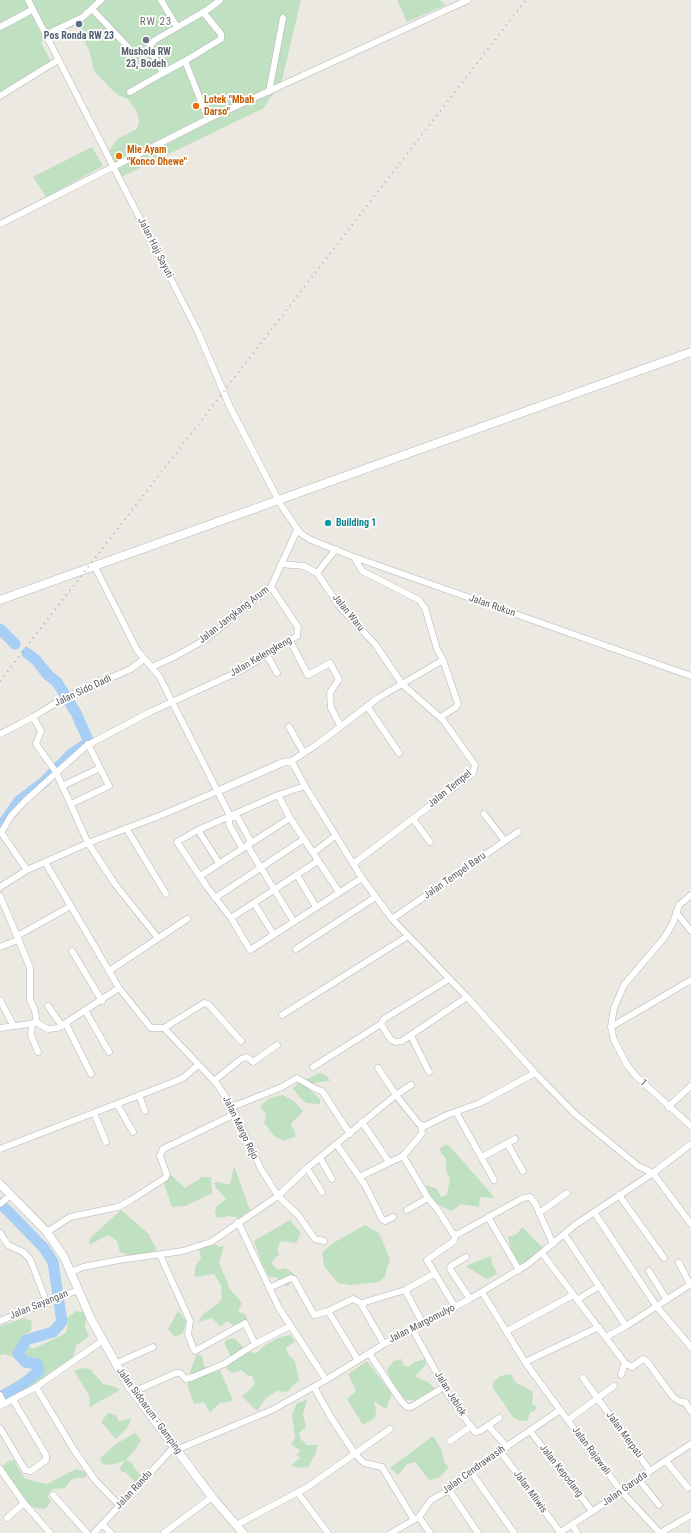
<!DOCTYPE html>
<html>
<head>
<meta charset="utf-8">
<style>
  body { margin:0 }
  canvas { display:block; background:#ebe9e1 }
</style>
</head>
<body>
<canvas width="691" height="1533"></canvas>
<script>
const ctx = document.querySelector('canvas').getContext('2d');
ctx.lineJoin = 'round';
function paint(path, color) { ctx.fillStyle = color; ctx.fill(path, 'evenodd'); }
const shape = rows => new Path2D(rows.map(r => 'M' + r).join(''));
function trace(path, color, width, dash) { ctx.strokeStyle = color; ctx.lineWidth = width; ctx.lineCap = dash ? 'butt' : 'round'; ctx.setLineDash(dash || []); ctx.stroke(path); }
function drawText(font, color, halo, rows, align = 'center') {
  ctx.font = font + ' "Roboto Condensed",sans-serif'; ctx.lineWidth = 3.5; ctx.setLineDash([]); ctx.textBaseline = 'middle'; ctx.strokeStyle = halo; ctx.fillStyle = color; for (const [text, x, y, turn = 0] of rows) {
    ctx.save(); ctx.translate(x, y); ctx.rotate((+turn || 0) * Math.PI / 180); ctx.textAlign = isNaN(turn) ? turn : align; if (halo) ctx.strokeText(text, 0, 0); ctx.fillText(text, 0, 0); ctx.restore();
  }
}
const green = shape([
  [0,0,301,0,282,80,276,91,269,99,264,108,121,177,108,153,117,139,137,129,139,121,137,112,128,99,118,95,110,88,94,71,89,50,79,30,75,26,57,32,41,42,51,62,0,93],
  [397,0,440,0,446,5,407,22],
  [92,147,103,166,46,197,33,177],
  [320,1073,327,1076,330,1081,318,1082,311,1085,310,1090,320,1099,320,1104,307,1103,301,1099,293,1088,298,1083],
  [283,1095,295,1102,303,1111,291,1124,296,1136,284,1141,274,1136,264,1123,266,1114,260,1106,270,1098],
  [447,1144,453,1150,495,1198,480,1197,479,1207,461,1204,452,1211,440,1206,429,1197,426,1185,437,1189,441,1197,447,1195,450,1178,446,1171,446,1159,441,1153,440,1148],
  [234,1166,250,1210,239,1218,229,1216,217,1218,215,1211,217,1206,226,1199,217,1189,214,1183,219,1182,230,1185],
  [170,1174,185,1188,202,1177,211,1177,212,1193,185,1206,172,1207,164,1184],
  [121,1210,150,1235,150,1238,157,1249,153,1253,128,1255,120,1252,117,1241,108,1235,89,1245,90,1238],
  [290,1220,301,1233,296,1243,281,1241,277,1249,279,1254,271,1263,278,1270,286,1268,295,1275,288,1286,280,1284,276,1277,269,1277,262,1264,254,1241],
  [365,1225,379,1233,390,1259,384,1278,378,1282,351,1285,338,1283,324,1266,322,1253,333,1243],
  [522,1227,543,1248,523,1264,518,1263,512,1255,508,1237,517,1234],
  [213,1242,219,1247,224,1246,219,1263,230,1289,242,1303,238,1312,245,1314,248,1322,245,1328,236,1327,227,1321,221,1327,212,1318,198,1322,203,1314,219,1303,222,1297,221,1285,214,1274,195,1277,195,1267,201,1258,199,1249],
  [491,1256,492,1263,497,1274,487,1279,467,1267,468,1265],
  [76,1311,86,1313,85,1328,89,1336,76,1346,73,1358,51,1372,39,1382,6,1400,4,1393,23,1382,38,1376,43,1369,39,1362,27,1359,22,1356,22,1351,28,1345,33,1349,66,1333,68,1324,67,1318],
  [178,1311,186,1321,183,1333,175,1337,168,1329],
  [24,1318,32,1321,31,1330,22,1337,16,1358,5,1354,0,1355,0,1326],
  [290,1335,295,1341,286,1348,289,1355,295,1361,299,1381,294,1384,288,1392,277,1391,266,1398,257,1411,242,1396,249,1391,255,1383,252,1376,247,1375,241,1370,232,1373,226,1368,232,1359,224,1343,228,1339,234,1338,248,1352,257,1353,265,1345,280,1337],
  [197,1354,202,1356,204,1365,208,1372,214,1369,220,1370,233,1401,220,1403,210,1412,204,1402,194,1404,188,1387,188,1377],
  [402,1359,403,1365,408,1367,415,1362,425,1359,426,1364,415,1377,428,1382,435,1388,416,1400,406,1400,393,1387,387,1369,394,1361],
  [367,1361,392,1394,386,1409,374,1401,376,1411,375,1418,363,1425,347,1399,356,1391,348,1374],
  [81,1368,90,1369,103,1384,116,1387,120,1390,90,1407,89,1395,74,1371],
  [511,1374,515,1382,533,1392,532,1404,537,1406,535,1410,530,1413,527,1421,520,1421,513,1417,493,1388,493,1382,500,1376],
  [307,1400,303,1414,306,1427,299,1433,301,1440,305,1442,306,1445,318,1445,316,1453,308,1467,300,1468,292,1466,292,1464,301,1458,296,1455,301,1451,291,1444,295,1437,292,1415,297,1403],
  [108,1413,116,1415,119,1422,131,1418,128,1427,116,1439,101,1422],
  [135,1433,141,1440,135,1450,126,1460,132,1463,137,1472,143,1476,136,1483,126,1473,119,1470,125,1460,116,1464,103,1465,100,1458,116,1444],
  [433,1436,441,1449,445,1464,449,1467,439,1478,429,1480,415,1462,407,1464,398,1475,390,1468],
  [14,1460,24,1478,34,1481,47,1484,76,1469,86,1472,86,1477,72,1479,65,1488,52,1489,47,1496,51,1502,45,1509,36,1508,28,1505,2,1466,9,1461]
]);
const river = shape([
  [0,629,15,644],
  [0,828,19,801,44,782,70,755,89,742,76,713,57,682,48,675,36,660,27,653],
  [0,1203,44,1248,53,1262,62,1322,53,1332,26,1340,18,1354,25,1362,37,1364,39,1371,23,1384,0,1397]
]);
const minor = shape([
  [28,0,198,332,230,407,281,505,300,533,311,540,354,557,691,676],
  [161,0,177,27],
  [92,9,128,47],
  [0,27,32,10],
  [45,35,83,17,101,0],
  [185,61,221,39,221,34,203,12],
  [130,92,163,73],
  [269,92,283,18],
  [0,96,58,60],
  [208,119,185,61,163,73,149,47,155,40,207,10,220,0],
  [0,224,208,119,468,0],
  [354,557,362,571,419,600,425,608,437,649,443,660,378,698,319,743,290,762,293,764,305,786,362,878,392,919,467,997,535,1073,575,1114,638,1166,653,1173,691,1224],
  [281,564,304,566,317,573,340,607,375,644,402,684,443,720,475,765,473,773,353,864],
  [94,565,137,650,159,676,225,806,230,816,229,824,242,848],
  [317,573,336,549],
  [290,641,308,675,330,663,339,680,335,685,330,693,331,708,341,727],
  [267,655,277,673],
  [152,667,176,656,206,639,271,587,297,530],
  [367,706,399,753],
  [33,717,41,731,36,744,56,772,88,843,115,884,158,938],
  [441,717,456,707,458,704,443,660],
  [289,727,304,753],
  [0,734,33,717,64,698,131,669,144,659],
  [62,786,100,768],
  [305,786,278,795,198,830,177,842,207,887,231,918,250,950,362,878],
  [278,795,290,818,339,892],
  [71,804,109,786,88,744],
  [484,814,505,841],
  [230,816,238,818,251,842],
  [413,819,430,842],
  [126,828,166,894],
  [198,830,219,863],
  [0,831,27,870],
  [1,833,11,816,25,801,86,746,150,712,242,670,297,636,298,627,271,587],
  [247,845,294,922],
  [313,853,335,836],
  [45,862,119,988,151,1028,164,1028,204,1003,208,1004,241,1041],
  [297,875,316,907],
  [200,876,290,818],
  [0,887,27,870,88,843,159,816,218,791],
  [691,895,679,905,673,923,664,938,624,985,614,1008,611,1027,614,1040,627,1065,636,1076,691,1126],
  [0,896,17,936],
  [215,898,304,839],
  [254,903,274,935],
  [676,912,691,931],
  [231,918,318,861],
  [392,919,518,832],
  [0,947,18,940],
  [296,949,374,898],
  [72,951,102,1001],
  [109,971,187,919],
  [0,1000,13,1025],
  [48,1006,62,1026],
  [86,1012,109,1052],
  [282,1015,408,936],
  [32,1023,31,1035,38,1052],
  [37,1023,35,1011,30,999,30,968,17,936,71,906],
  [66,1024,91,1074],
  [381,1024,391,1040,396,1042,402,1041,467,997],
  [611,1027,691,980],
  [0,1028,37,1023,48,1029,58,1028,119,988],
  [164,1028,217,1084,232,1107,261,1169,278,1196,298,1215,315,1239,324,1241],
  [411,1036,429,1072],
  [313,1067,381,1024,384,1019,449,979],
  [378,1068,396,1095,411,1085],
  [215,1080,241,1059,247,1057,253,1062,277,1045],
  [139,1095,145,1111],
  [117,1104,133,1132],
  [232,1107,282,1087,297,1078,314,1088,322,1091,350,1134],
  [668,1107,691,1086],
  [456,1112,494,1180],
  [94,1113,106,1142],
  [362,1122,389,1162],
  [421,1126,422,1133,419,1137,403,1156,428,1198,438,1210,453,1234,458,1234,523,1198,530,1197,535,1203,553,1244],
  [507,1143,523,1171],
  [337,1145,365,1185,382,1219,385,1221,393,1217],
  [0,1149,171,1083,183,1078,198,1065],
  [482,1157,515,1139],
  [320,1158,332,1179],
  [307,1168,322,1192],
  [359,1177,403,1156],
  [619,1195,664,1258],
  [0,1204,11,1195],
  [407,1210,428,1198],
  [594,1212,657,1307,691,1347],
  [539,1213,567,1193],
  [488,1217,519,1270],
  [238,1222,279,1308,326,1380],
  [47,1232,70,1217,118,1207,131,1200,165,1178,167,1175,160,1156,163,1149,235,1114],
  [0,1233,8,1245,23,1252,30,1259,47,1303],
  [564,1234,626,1326,691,1284],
  [455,1235,454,1241,427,1260,455,1307],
  [542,1253,625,1363,632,1367,643,1359,646,1360,673,1397,681,1402,685,1402,691,1411],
  [160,1255,190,1321,188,1334,194,1350,195,1351,245,1323,255,1344],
  [466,1257,451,1266,450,1269,470,1299],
  [679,1263,690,1284],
  [649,1271,667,1300],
  [71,1272,83,1267,119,1260,183,1251,211,1242,278,1196,307,1168,396,1095,419,1124,425,1126,447,1115,480,1103,535,1073],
  [269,1288,291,1278,294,1279,314,1315,328,1311,358,1360],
  [405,1290,434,1274],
  [482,1292,525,1362,560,1410,622,1492,660,1533],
  [577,1300,599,1286],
  [328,1311,353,1299,363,1304],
  [0,1321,78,1290],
  [413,1330,449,1396,475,1432,480,1431,499,1418],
  [507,1331,573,1295],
  [606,1337,626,1326],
  [384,1344,362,1306,365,1302,405,1290,423,1324],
  [369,1353,401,1401,407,1407,411,1407,444,1387],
  [525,1362,599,1327],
  [115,1364,153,1347],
  [621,1375,625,1363],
  [583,1378,650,1471],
  [36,1387,74,1450,95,1480,119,1505],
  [314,1387,330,1416,355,1454,364,1463,382,1467,414,1520],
  [133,1392,176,1373,180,1373,186,1379,193,1377,224,1364,255,1344,290,1326],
  [0,1395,4,1404],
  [0,1406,36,1387,102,1341],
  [568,1420,614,1386],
  [0,1428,25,1470,31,1471,46,1460,46,1455,13,1400],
  [491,1429,507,1447],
  [530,1431,592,1511],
  [450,1441,470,1427],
  [176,1450,272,1410,326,1380,384,1344,470,1299,528,1264,575,1225,653,1173,691,1144],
  [500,1451,560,1532],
  [666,1461,688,1488],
  [0,1469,24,1503],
  [472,1473,514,1533],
  [639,1480,659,1505],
  [449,1490,478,1533],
  [298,1493,328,1533],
  [53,1495,87,1533],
  [419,1517,430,1533],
  [7,1518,24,1503,50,1533],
  [102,1524,111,1533],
  [572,1524,577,1533],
  [236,1525,306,1488,390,1429],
  [94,1533,174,1447],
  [164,1533,212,1497],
  [391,1533,419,1517,431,1500,449,1490,500,1451,560,1410],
  [559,1533,622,1492,650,1471,691,1444],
  [660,1533,691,1515]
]);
const tertiary = shape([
  [218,791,284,762,290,762]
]);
const secondary = shape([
  [0,600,691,352],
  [0,1184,47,1232,64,1257,91,1319,128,1385,212,1497,243,1533]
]);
const rail = shape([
  [0,681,526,0]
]);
const markers = [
  [79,24,4,"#5c6f8a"],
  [146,40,4,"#6b7280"],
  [196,106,4,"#e8710a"],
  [119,156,4,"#e8710a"],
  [328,523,4,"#0f9aa8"]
];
const serviceNames = [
  ["Pos Ronda RW 23",79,36]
];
const worshipNames = [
  ["Mushola RW",146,52],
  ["23, Bodeh",146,64]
];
const foodNames = [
  ["Lotek \"Mbah",204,100],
  ["Darso\"",204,112],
  ["Mie Ayam",127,150],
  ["\"Konco Dhewe\"",127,162]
];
const streetNames = [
  ["Jalan Haji Sayuti",155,248,63],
  ["Jalan Rukun",492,606,19],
  ["Jalan Waru",348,613,51],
  ["Jalan Jangkang Arum",234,615,-38],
  ["Jalan Kelengkeng",261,657,-30],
  ["Jalan Sido Dadi",83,691,-25],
  ["Jalan Tempel",450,789,-39],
  ["Jalan Tempel Baru",455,876,-35],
  ["1",643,1083,43],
  ["Jalan Margo Rejo",240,1128,64],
  ["Jalan Sayangan",39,1305,-22],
  ["Jalan Margomulyo",422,1324,-27],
  ["Jalan Jeblok",450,1394,58],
  ["Jalan Sidoarum - Gamping",149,1411,54],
  ["Jalan Merpati",624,1435,54],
  ["Jalan Rajawali",591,1451,53],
  ["Jalan Cendrawasih",474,1470,-36],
  ["Jalan Kepodang",561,1471,52],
  ["Jalan Garuda",625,1489,-35],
  ["Jalan Randu",134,1490,-47],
  ["Jalan Mliwis",530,1492,54]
];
const cultureNames = [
  ["Building 1",336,523]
];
const neighbourhoodNames = [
  ["RW 23",156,22]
];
paint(green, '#c0e0c2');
trace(river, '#a7cef4', 11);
trace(minor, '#b4b6ba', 7);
trace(tertiary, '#b4b6ba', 8);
trace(secondary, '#b5b7bc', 9);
trace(minor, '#fff', 6);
trace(tertiary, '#fff', 7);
trace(secondary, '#fff', 8);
trace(rail, '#b1b2b2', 2, [1, 5]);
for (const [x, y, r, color] of markers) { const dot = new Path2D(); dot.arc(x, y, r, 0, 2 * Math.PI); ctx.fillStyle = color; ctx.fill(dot); trace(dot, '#fff', 1.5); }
drawText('bold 10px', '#4e5e75', '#fff', serviceNames);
drawText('bold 10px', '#5b616d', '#fff', worshipNames);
drawText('bold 10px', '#c56008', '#fff', foodNames, 'left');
drawText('10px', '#5a5c60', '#fff', streetNames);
drawText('bold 10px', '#0d838f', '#fff', cultureNames, 'left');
ctx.letterSpacing = '1px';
drawText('11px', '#6b6e72', '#fff', neighbourhoodNames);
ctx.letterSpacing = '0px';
</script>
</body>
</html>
